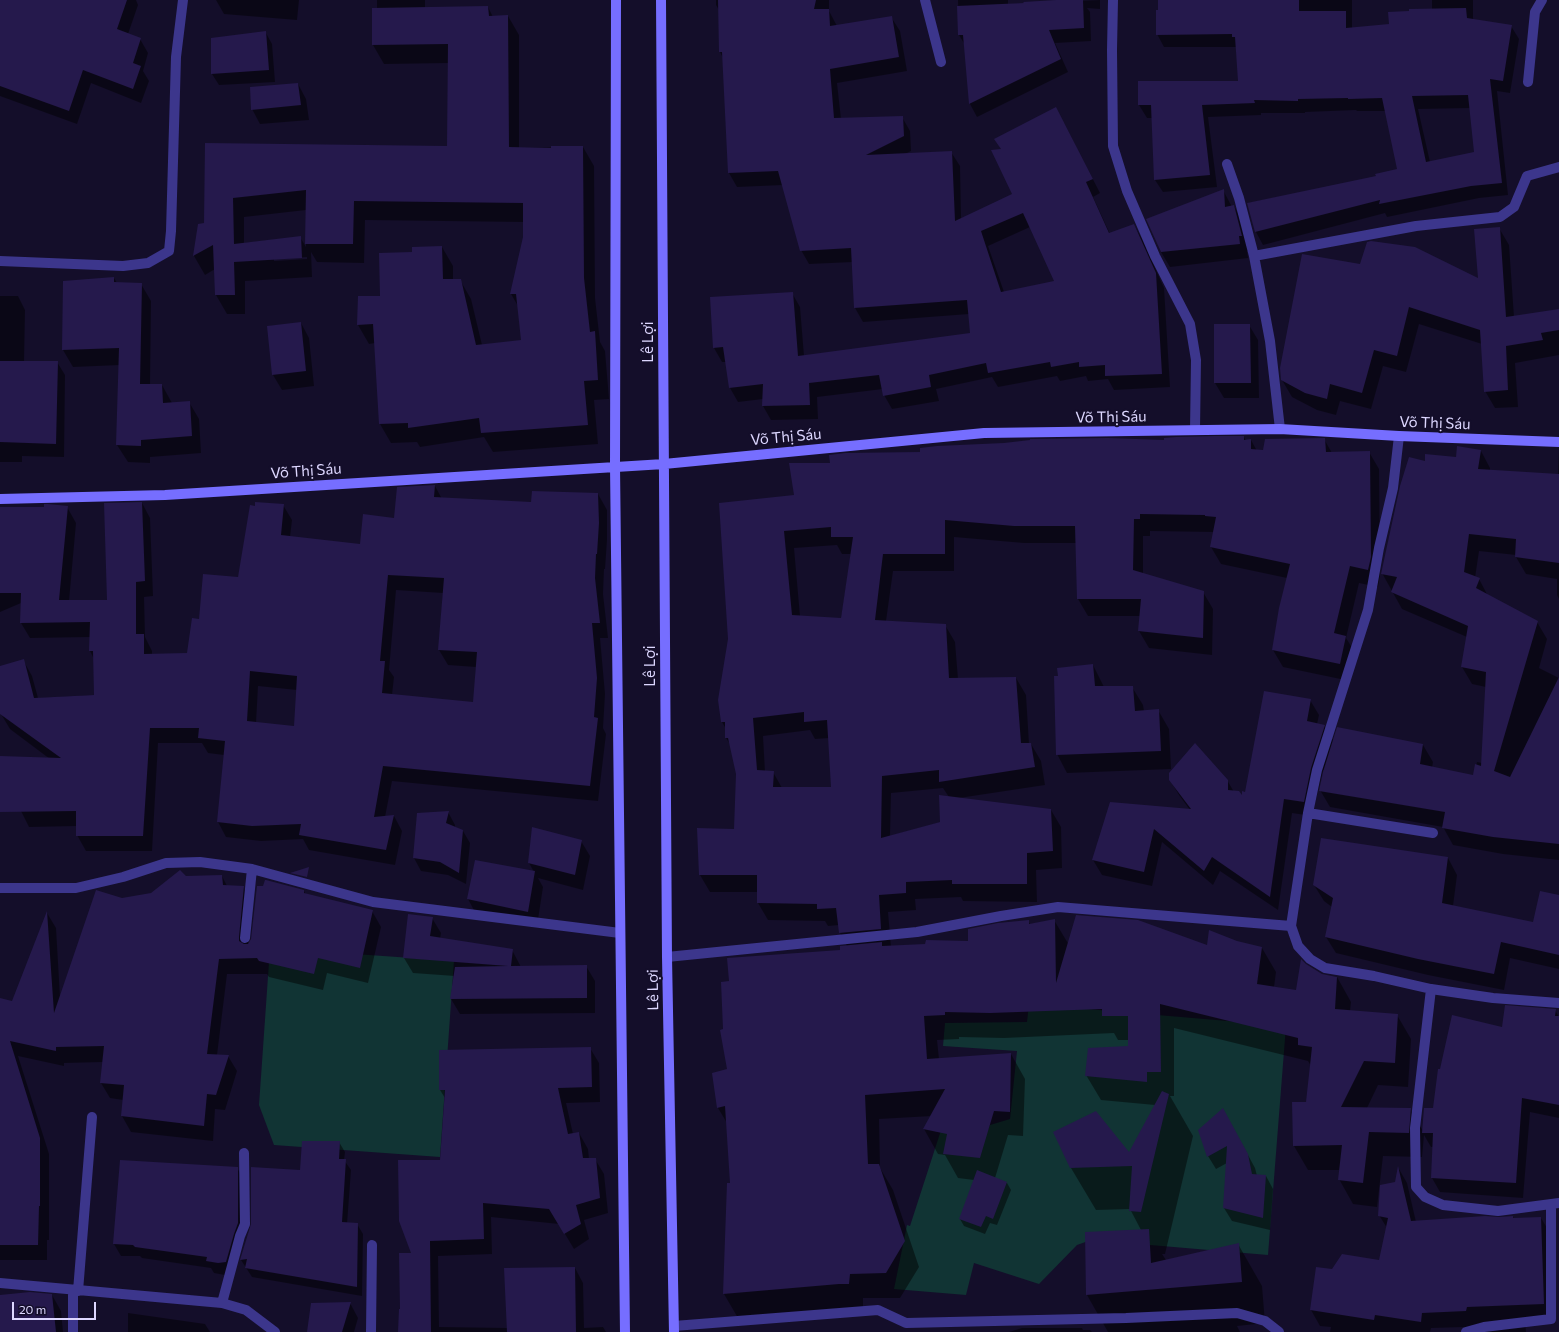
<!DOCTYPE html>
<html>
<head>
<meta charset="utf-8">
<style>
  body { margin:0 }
  #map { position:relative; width:1559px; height:1332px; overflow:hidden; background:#140e2a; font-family:Commissioner,sans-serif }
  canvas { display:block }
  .scale { position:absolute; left:12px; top:1302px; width:84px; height:18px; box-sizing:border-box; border:2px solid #ddd7ff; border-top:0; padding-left:5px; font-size:12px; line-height:14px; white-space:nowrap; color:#ddd7ff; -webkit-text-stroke:3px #140e2a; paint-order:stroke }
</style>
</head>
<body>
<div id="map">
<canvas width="1559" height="1332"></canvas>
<div class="scale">20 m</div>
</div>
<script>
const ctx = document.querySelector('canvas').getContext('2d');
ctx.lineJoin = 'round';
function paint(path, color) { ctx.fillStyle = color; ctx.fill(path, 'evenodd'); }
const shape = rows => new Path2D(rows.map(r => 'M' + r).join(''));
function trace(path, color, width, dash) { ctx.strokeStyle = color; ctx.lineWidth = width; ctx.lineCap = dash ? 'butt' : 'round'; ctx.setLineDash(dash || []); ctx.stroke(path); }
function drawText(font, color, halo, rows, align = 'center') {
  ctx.font = font + ' Commissioner,sans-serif'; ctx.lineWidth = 4; ctx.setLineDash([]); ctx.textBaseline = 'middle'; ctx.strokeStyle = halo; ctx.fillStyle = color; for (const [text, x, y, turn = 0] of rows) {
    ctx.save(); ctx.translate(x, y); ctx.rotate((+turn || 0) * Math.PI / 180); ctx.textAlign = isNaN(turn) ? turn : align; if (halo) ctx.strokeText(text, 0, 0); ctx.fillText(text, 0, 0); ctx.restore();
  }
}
const green = shape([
  [270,948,454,961,440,1157,274,1145,259,1105],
  [1029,1004,1286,1026,1268,1255,1091,1240,1077,1245,1039,1284,974,1263,966,1295,894,1289,907,1225,910,1226,943,1124,985,1137,990,1125,1010,1119,1017,1051,943,1046,945,1023,1027,1022]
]);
const shadow = shape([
  [12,0,136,0,138,5,128,34,140,39,148,53,143,71,149,81,141,103,91,83,77,124,0,96,0,7],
  [216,0,299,0,297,20,224,14],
  [377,0,425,0,425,8,488,7,493,17,508,16,519,35,519,148,583,147,594,166,595,298,600,342,605,351,609,399,594,400,598,444,493,452,484,437,420,447,417,442,391,443,380,424,375,343,369,344,358,325,413,253,442,247,453,266,453,280,460,280,471,299,482,345,522,341,518,306,511,294,524,237,524,222,365,220,364,263,317,262,311,252,312,277,245,281,245,314,227,314,216,295,215,269,205,275,194,256,199,225,205,224,206,144,448,147,449,63,384,64,373,45,373,9,377,9],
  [306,210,306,247,300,237,244,243,244,217],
  [307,257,307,259,274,261,274,259],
  [716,0,829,0,829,11,837,26,891,17,900,31,907,71,837,83,841,119,902,117,910,131,911,151,903,155,951,152,960,166,961,219,1014,195,1002,150,1064,123,1100,193,1093,197,1110,234,1134,225,1142,239,1164,288,1170,387,1114,390,1108,379,1088,381,1086,376,1060,381,1057,376,998,387,992,377,936,389,939,401,892,409,884,395,883,389,817,397,818,419,771,420,763,406,763,399,738,402,730,388,726,362,722,362,714,348,792,293,800,307,804,356,971,334,969,314,863,322,855,308,853,262,809,264,801,250,783,185,737,187,729,173,723,58,720,52,719,10,716,5],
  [1030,227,1056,282,1004,292,988,246],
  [958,0,1008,0,1008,4,1100,0,1100,9,1087,8,1090,12,1091,41,1055,43,1068,72,977,117,970,104,965,45,959,35],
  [1159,0,1352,0,1352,28,1432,56,1432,0,1473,0,1473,20,1511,26,1519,39,1510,93,1497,91,1508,195,1479,198,1387,217,1385,213,1263,245,1256,232,1248,203,1377,177,1398,170,1386,111,1357,111,1356,110,1305,112,1305,113,1261,113,1261,115,1208,117,1217,187,1163,192,1155,180,1153,118,1147,118,1139,105,1239,82,1236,47,1164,47,1157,34],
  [1470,108,1475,153,1430,162,1418,109],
  [266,33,272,44,275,82,219,85,212,74,212,39],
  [298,84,306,99,309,120,260,124,252,109],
  [1223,190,1232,207,1234,206,1242,221,1250,251,1247,251,1248,258,1170,267,1161,252,1148,220],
  [1499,228,1509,245,1514,317,1559,310,1559,355,1515,363,1518,407,1495,408,1485,391,1482,344,1419,324,1406,372,1383,366,1371,409,1340,401,1336,415,1317,410,1292,397,1282,380,1361,265,1479,279],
  [114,278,117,283,141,284,151,301,150,385,162,385,172,403,189,402,199,419,201,453,150,457,150,463,128,462,117,445,120,365,73,367,63,350,64,282],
  [0,296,18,296,25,310,24,362,57,362,65,375,64,457,22,456,22,462,0,462],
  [301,323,309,338,314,386,282,390,273,375,269,326],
  [1249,325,1258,340,1259,398,1224,398,1215,383],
  [1244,437,1246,441,1251,440,1257,451,1264,451,1324,439,1332,453,1369,452,1379,469,1380,575,1378,587,1359,583,1346,638,1356,654,1350,681,1283,667,1273,650,1287,578,1221,564,1211,547,1214,532,1150,531,1150,536,1143,536,1143,574,1203,592,1213,609,1212,655,1149,648,1139,631,1140,616,1088,616,1078,599,1077,543,1024,543,954,537,954,571,893,571,886,621,945,625,955,642,958,679,1016,678,1026,695,1029,744,1031,744,1041,761,1045,785,959,798,1051,810,1061,827,1062,868,1036,870,1037,902,963,901,961,897,915,899,916,910,888,912,891,947,969,942,1028,921,1030,924,1054,920,1069,945,1207,946,1237,942,1262,948,1276,972,1274,987,1297,991,1322,975,1337,977,1351,1002,1350,1011,1397,1015,1411,1039,1408,1087,1378,1085,1367,1108,1410,1109,1423,1131,1434,1109,1503,1028,1555,1010,1559,1017,1559,1118,1530,1112,1523,1198,1440,1192,1432,1178,1433,1147,1431,1147,1424,1135,1422,1157,1383,1156,1377,1207,1353,1204,1339,1179,1340,1170,1308,1170,1294,1146,1307,1103,1311,1066,1308,1061,1174,1028,1174,1096,1170,1096,1193,1136,1165,1254,1162,1254,1166,1260,1238,1244,1262,1286,1265,1323,1237,1326,1240,1332,1108,1332,1087,1295,1141,1230,1130,1209,1096,1210,1071,1168,1055,1133,1130,1154,1155,1105,1101,1100,1086,1075,1129,1047,1129,1040,1118,1040,1114,1033,1004,1038,959,1037,959,1039,937,1040,939,1059,1011,1054,1025,1079,1023,1136,1008,1135,995,1178,1007,1183,1011,1190,997,1225,990,1223,985,1234,964,1226,960,1219,974,1180,958,1178,945,1155,938,1154,924,1129,932,1116,879,1119,880,1168,893,1190,919,1267,900,1298,863,1298,863,1309,738,1318,724,1294,728,1184,731,1184,727,1123,718,1108,713,1074,728,1070,724,1030,730,982,842,951,847,946,840,933,839,925,828,926,825,921,768,920,758,903,758,892,710,892,700,875,735,830,737,774,730,744,726,738,726,729,722,722,795,496,831,464,921,453],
  [837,545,842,554,851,554,841,619,800,616,794,548],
  [810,730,815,739,829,738,832,788,782,788,773,772,765,772,763,736],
  [943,788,949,797,941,822,890,836,891,793],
  [1559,449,1559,599,1557,595,1557,579,1526,574,1516,557,1516,555,1479,551,1475,578,1479,579,1488,596,1537,622,1547,639,1539,668,1559,678,1559,860,1503,854,1453,845,1443,827,1330,807,1320,790,1325,770,1323,770,1312,816,1292,813,1278,910,1220,871,1213,885,1162,842,1152,886,1102,875,1093,860,1190,810,1179,795,1170,780,1227,780,1234,792,1242,797,1310,700,1319,715,1317,724,1324,726,1334,742,1423,745,1433,762,1432,768,1474,776,1477,762,1482,763,1486,687,1472,684,1462,667,1467,637,1402,609,1382,573,1426,462,1456,458,1481,451,1490,468,1490,471,1558,475],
  [435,486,442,499,532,503,598,494,607,510,607,540,605,569,604,569,603,594,608,638,600,638,605,694,603,728,606,734,598,801,392,781,385,817,394,816,402,831,395,865,309,850,303,839,261,841,226,837,218,822,224,755,208,753,202,743,158,743,152,851,86,851,77,835,77,826,29,827,21,811,50,759,10,729,1,714,0,667,23,660,32,676,38,698,95,695,94,659,90,651,90,637,30,638,21,623,21,603,0,612,0,508,67,507,76,523,69,601,108,600,142,503,150,518,153,596,144,597,145,637,152,651,152,655,188,654,200,620,238,578,256,507,283,505,292,520,290,537,360,545,395,519],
  [396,590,443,593,439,650,448,665,476,667,474,703,392,695,394,677,389,670],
  [258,686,297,690,295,727,256,723],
  [1093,665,1104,687,1132,687,1143,705,1144,711,1158,710,1169,729,1171,769,1067,773,1057,754],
  [448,812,455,825,455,827,463,831,470,843,466,884,448,875,421,871,414,858,418,814],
  [581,841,590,856,583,890,538,878,543,887,537,926,476,914,468,899,534,872,529,863],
  [1448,858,1457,875,1453,906,1534,923,1559,896,1559,969,1510,958,1504,990,1428,975,1336,953,1326,937,1332,907,1324,901,1314,885],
  [222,876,227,886,243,887,252,902,248,944,304,891,306,895,372,911,381,927,368,983,327,973,323,990,269,977,267,974,227,974,217,1055,228,1056,237,1071,225,1110,215,1109,213,1141,131,1132,122,1116,123,1100,110,1098,101,1083,103,1062,64,1063,64,1066,18,1056,49,1154,49,1240,47,1240,47,1260,0,1260,0,1034,47,913,56,928,60,997,122,900,151,894,185,877],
  [432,918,441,933,440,939,512,950,521,967,586,966,595,981,595,1013,460,1014,451,999,455,976,413,973,404,958],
  [590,1048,599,1063,600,1102,566,1103,573,1134,579,1133,588,1149,589,1159,595,1159,604,1174,608,1213,584,1220,589,1239,574,1249,559,1224,491,1217,492,1254,438,1256,439,1327,507,1328,575,1268,583,1283,584,1328,603,1327,606,1332,399,1332,401,1310,413,1254,441,1161,445,1098,440,1090],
  [1230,1122,1255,1168,1257,1176,1266,1176,1273,1189,1270,1230,1232,1221,1224,1208,1227,1163,1216,1169,1208,1156],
  [339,1142,345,1152,344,1160,351,1170,347,1224,357,1224,363,1234,362,1296,252,1277,241,1260,301,1171],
  [237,1168,244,1179,245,1235,225,1275,214,1273,211,1268,142,1258,140,1256,121,1256,114,1244],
  [1399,1169,1407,1183,1416,1222,1513,1217,1514,1219,1541,1218,1550,1233,1553,1319,1525,1320,1526,1332,1466,1332,1464,1327,1431,1328,1430,1332,1330,1332,1331,1327,1320,1326,1311,1310,1332,1270,1380,1261,1387,1228,1379,1215,1396,1183],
  [52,1295,61,1311,63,1332,0,1332,0,1296],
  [350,1303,358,1318,354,1332,308,1332],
  [128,1313,205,1324,210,1332,128,1332],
  [1022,1328,1082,1328,1083,1330,1090,1330,1092,1332,1009,1332]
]);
const building = shape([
  [0,0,127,0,117,29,141,38,133,63,141,66,133,89,83,70,69,111,0,86],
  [718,0,816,0,814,9,829,9,830,26,892,16,899,57,830,69,834,118,903,116,904,136,866,155,952,151,955,221,1012,194,991,150,1001,149,994,139,1056,107,1093,179,1086,182,1109,233,1134,224,1156,273,1162,374,1105,376,1105,365,1079,367,1079,362,1051,367,1050,362,988,373,986,363,929,375,931,387,883,396,879,375,809,383,810,405,762,406,763,384,729,388,723,347,713,348,710,297,793,292,798,356,970,333,967,300,854,308,851,248,800,251,778,171,728,173,722,52,719,52],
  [1023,213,1054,281,1001,292,981,231],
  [1056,0,1083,0,1084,28,1049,30,1061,59,969,104,963,35,958,35,957,6,1024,3,1023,2],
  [1158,0,1299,0,1299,11,1346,11,1346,28,1389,24,1388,12,1409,11,1409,9,1466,8,1467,18,1512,25,1503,81,1490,79,1502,183,1471,186,1379,204,1380,200,1255,232,1247,203,1376,176,1375,174,1397,169,1382,98,1348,99,1348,98,1298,99,1298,101,1254,100,1255,103,1202,105,1210,175,1154,180,1151,105,1138,105,1138,81,1238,81,1235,37,1232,37,1232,34,1156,35,1156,10,1158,10],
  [1468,95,1474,152,1426,162,1412,96],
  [488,6,489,16,508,15,509,147,551,148,551,146,583,146,584,278,590,332,595,331,598,380,584,381,588,425,481,433,479,418,408,428,408,423,379,424,373,324,357,325,358,296,380,296,379,253,412,252,412,247,442,246,443,279,461,279,476,345,521,340,516,294,510,294,523,237,523,203,354,201,353,244,305,244,306,190,233,198,234,244,301,236,302,258,234,262,235,295,215,295,213,245,193,256,198,224,204,223,205,143,447,146,448,44,372,45,372,8],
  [266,31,269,70,211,74,211,38],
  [298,83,301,105,251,110,250,87],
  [1224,189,1225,207,1234,205,1242,236,1239,236,1240,244,1161,252,1146,219],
  [1500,227,1506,317,1559,309,1559,330,1541,333,1543,340,1506,346,1508,390,1484,392,1480,330,1409,307,1397,356,1374,350,1362,393,1330,384,1327,399,1305,393,1281,380,1280,368,1302,254,1360,264,1367,242,1371,241,1415,247,1478,278,1474,229],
  [114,277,114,282,142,283,140,384,162,384,163,403,190,401,192,436,141,440,141,446,116,445,119,348,62,350,63,281],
  [301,322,306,371,272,375,267,326],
  [1214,324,1250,324,1251,383,1214,383],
  [0,361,58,361,56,444,0,442],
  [1214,436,1244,436,1244,440,1251,439,1251,449,1263,450,1265,439,1325,438,1326,452,1370,451,1371,557,1368,570,1350,566,1334,633,1346,636,1340,664,1272,650,1279,608,1290,564,1210,547,1216,517,1205,516,1205,515,1140,514,1140,519,1134,519,1133,570,1204,591,1203,638,1138,631,1141,599,1077,599,1075,526,1014,526,945,520,945,554,883,554,875,620,946,624,949,678,1016,677,1021,743,1031,743,1035,767,939,782,939,770,882,776,881,838,940,822,939,795,1051,809,1053,851,1027,853,1027,884,952,884,952,880,906,882,906,893,879,895,881,929,839,933,836,908,817,909,817,904,757,903,757,875,699,875,697,828,734,829,736,774,728,738,725,738,725,722,721,722,718,700,728,639,719,503,794,495,789,463,830,463,829,455,845,453,920,452,920,448,937,446,1004,443,1030,440,1030,439,1108,438,1164,440,1164,438,1176,437],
  [831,527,831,537,853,537,841,618,792,615,784,531],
  [804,712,804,722,827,720,831,787,773,787,774,771,757,770,753,718],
  [1457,446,1481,450,1478,469,1559,474,1559,563,1515,557,1516,539,1469,534,1464,572,1480,578,1476,588,1538,621,1494,771,1510,777,1559,677,1559,844,1493,837,1442,828,1445,812,1319,791,1323,772,1337,727,1423,744,1420,764,1473,775,1475,764,1481,766,1486,672,1461,667,1468,626,1391,592,1397,577,1381,574,1400,486,1409,457,1425,461,1425,454,1456,457],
  [435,485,434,497,531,502,532,491,598,493,599,523,597,554,596,554,595,578,600,623,592,623,597,678,594,717,598,718,590,786,383,766,374,817,394,815,386,850,299,835,301,824,252,826,217,822,225,741,198,738,199,728,150,728,143,836,76,836,76,811,0,812,0,756,61,758,0,714,0,666,24,659,34,698,94,695,93,651,89,651,90,622,20,623,21,593,0,593,0,507,44,507,44,504,48,504,68,506,59,600,107,600,104,503,142,502,145,581,136,582,136,634,144,634,144,654,187,653,192,618,199,619,203,574,238,577,250,505,255,506,255,502,284,504,281,535,360,544,363,514,394,518,397,487],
  [388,575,444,578,438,650,477,652,473,702,382,693,385,661,380,661],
  [250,671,297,676,294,726,247,721],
  [1093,664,1095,686,1133,686,1135,711,1159,709,1161,751,1056,755,1054,676,1058,676,1057,668],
  [1264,691,1311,699,1307,721,1325,725,1311,768,1304,802,1284,799,1270,897,1212,857,1204,871,1154,829,1144,872,1092,860,1110,802,1191,809,1169,780,1169,773,1195,743,1228,780,1228,790,1239,791,1242,795,1242,791,1245,792],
  [449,811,446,823,463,830,459,873,440,862,413,858,417,813],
  [532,827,582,840,575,875,528,863],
  [1321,838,1448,857,1442,903,1533,922,1540,891,1559,895,1559,955,1501,942,1494,974,1418,959,1325,937,1333,898,1313,885],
  [475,860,535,871,528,912,467,899],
  [309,867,307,877,290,873],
  [180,870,186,876,222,875,223,885,244,886,239,937,239,941,244,944,248,944,251,939,257,886,263,886,265,880,266,880,304,890,304,893,373,910,360,968,318,958,314,974,259,961,257,958,219,959,207,1054,229,1055,216,1095,207,1094,204,1126,121,1116,124,1085,100,1083,104,1046,56,1047,56,1051,10,1041,40,1138,40,1206,39,1206,38,1245,0,1245,0,998,12,1001,47,911,54,1013,96,890,122,898,151,893],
  [408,914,433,917,430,936,513,949,511,966,587,965,587,998,450,999,455,967,508,966,403,958],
  [1076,915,1138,920,1207,945,1209,930,1237,941,1262,947,1257,984,1296,990,1301,959,1306,964,1322,974,1337,977,1335,1009,1398,1014,1395,1063,1364,1061,1341,1107,1411,1108,1409,1133,1369,1132,1363,1183,1338,1180,1342,1145,1293,1146,1292,1102,1306,1102,1312,1047,1298,1045,1298,1038,1160,1004,1161,1072,1147,1072,1147,1082,1085,1076,1088,1048,1128,1046,1128,1016,1102,1016,1102,1009,990,1013,945,1012,945,1015,924,1016,927,1059,1011,1053,1010,1112,994,1111,980,1158,943,1154,947,1134,923,1129,945,1089,865,1095,868,1164,879,1164,905,1241,886,1273,850,1274,849,1284,839,1284,723,1294,727,1183,730,1183,725,1106,717,1108,712,1073,727,1069,720,1030,723,1029,721,982,729,981,727,958,840,950,840,946,882,942,882,946,925,944,926,940,968,941,968,929,998,923,1029,920,1029,924,1055,919,1056,983],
  [1505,1005,1556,1009,1555,1016,1559,1016,1559,1105,1522,1098,1516,1183,1431,1178,1433,1133,1422,1133,1424,1108,1433,1108,1438,1069,1440,1069,1452,1015,1502,1027],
  [591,1047,592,1087,558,1088,568,1134,579,1132,583,1158,596,1158,600,1198,576,1205,581,1224,564,1234,549,1209,483,1203,484,1239,430,1241,431,1332,398,1332,399,1309,400,1309,399,1253,411,1253,399,1221,398,1160,440,1160,445,1090,439,1090,439,1050],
  [1162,1091,1169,1094,1141,1212,1129,1211,1132,1166,1070,1168,1053,1132,1096,1111,1129,1152],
  [1223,1108,1248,1154,1252,1174,1266,1175,1263,1218,1223,1208,1227,1146,1207,1157,1198,1130],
  [302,1141,340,1141,339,1159,346,1159,342,1222,358,1223,357,1287,245,1268,247,1259,240,1260,251,1224,251,1167,300,1170],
  [120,1160,238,1167,238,1223,234,1234,226,1262,218,1263,206,1261,207,1257,135,1247,133,1245,113,1244],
  [1398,1166,1411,1221,1485,1216,1499,1217,1513,1216,1513,1218,1541,1217,1544,1304,1467,1307,1466,1311,1422,1313,1421,1322,1375,1315,1374,1320,1310,1310,1316,1267,1332,1269,1342,1254,1379,1260,1388,1218,1378,1216,1380,1185,1395,1182],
  [977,1170,1007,1182,993,1219,986,1216,981,1227,959,1219],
  [1149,1229,1151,1263,1239,1243,1242,1282,1086,1295,1085,1232],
  [575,1267,576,1332,507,1332,504,1268],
  [30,1292,52,1294,56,1332,0,1332,0,1295],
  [351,1302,342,1332,307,1332,311,1303]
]);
const street = shape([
  [925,0,941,62],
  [1113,0,1112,50,1113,146,1127,191,1155,256,1190,324,1196,360,1195,430],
  [1528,82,1535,12,1542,0],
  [1227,164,1239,198,1254,256,1270,341,1280,429],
  [1254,256,1416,226,1500,217,1514,207,1527,176,1559,167],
  [0,261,123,266,148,263,169,251,171,231,176,57,183,0],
  [1308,813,1433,833],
  [0,888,76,888,123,877,166,863,200,862,252,869,373,902,620,933],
  [1291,926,1308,813,1317,770,1368,610,1379,548,1393,488,1399,436],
  [245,938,252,869],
  [667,957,917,932,1001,916,1058,907,1291,926,1298,946,1310,959,1325,968,1374,976,1431,989,1493,998,1559,1003],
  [1431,989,1415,1128,1416,1187,1425,1197,1443,1205,1498,1211,1559,1203],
  [0,1283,222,1303,246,1310,275,1332],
  [73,1290,73,1332],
  [78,1291,92,1117],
  [222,1303,240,1236,245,1224,244,1153],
  [674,1326,878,1310,906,1323,1126,1318,1237,1313,1265,1321,1279,1332],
  [371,1332,372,1245],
  [1466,1332,1484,1327,1551,1319,1551,1205]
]);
const secondary = shape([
  [616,0,615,466,625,1332],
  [661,0,667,957,674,1332],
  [0,499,165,495,664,464,984,433,1280,429,1399,436,1559,442]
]);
const streetNames = [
  ["Lê Lợi",648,342,-90],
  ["Võ Thị Sáu",1111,417,-1],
  ["Võ Thị Sáu",1435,423,2],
  ["Võ Thị Sáu",786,437,-5],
  ["Võ Thị Sáu",306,471,-4],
  ["Lê Lợi",650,666,-90],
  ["Lê Lợi",653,990,-91]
];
paint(green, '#113434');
paint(shadow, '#0007');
paint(building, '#25194c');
trace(street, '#3c368c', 10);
trace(secondary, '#766eff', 10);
drawText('15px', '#ddd7ff', '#140e2a', streetNames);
</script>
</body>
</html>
